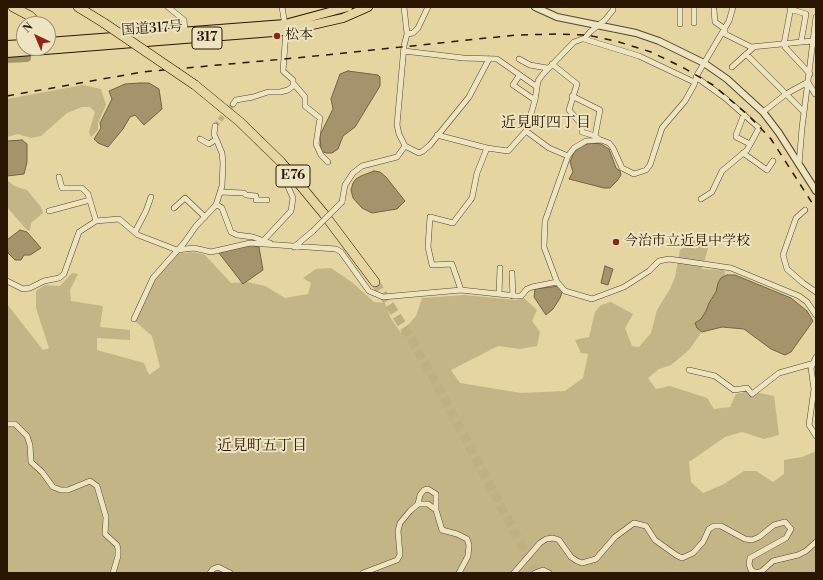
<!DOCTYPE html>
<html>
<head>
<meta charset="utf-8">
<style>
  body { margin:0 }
  #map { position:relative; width:823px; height:580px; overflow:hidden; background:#e4d5a1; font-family:"Libre Bodoni",serif }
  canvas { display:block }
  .frame { position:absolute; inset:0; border:8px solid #2a1601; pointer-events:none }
  .north { position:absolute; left:16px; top:16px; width:40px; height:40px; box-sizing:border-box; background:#ede4c2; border:1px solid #9f9275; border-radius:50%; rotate:316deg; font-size:11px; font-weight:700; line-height:16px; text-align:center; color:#2a1601 }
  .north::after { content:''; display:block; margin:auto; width:14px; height:18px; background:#8f2418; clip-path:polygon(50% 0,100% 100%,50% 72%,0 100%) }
</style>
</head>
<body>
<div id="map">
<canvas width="823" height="580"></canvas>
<div class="frame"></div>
<div class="north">N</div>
</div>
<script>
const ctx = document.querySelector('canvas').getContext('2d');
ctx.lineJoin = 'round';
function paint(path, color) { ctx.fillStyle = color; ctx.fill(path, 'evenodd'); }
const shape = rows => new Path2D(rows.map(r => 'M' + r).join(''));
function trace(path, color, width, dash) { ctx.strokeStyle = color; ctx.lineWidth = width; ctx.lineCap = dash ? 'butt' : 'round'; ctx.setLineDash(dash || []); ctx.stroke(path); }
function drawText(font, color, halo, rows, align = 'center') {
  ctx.font = font + ' "Libre Bodoni","Noto Serif JP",serif'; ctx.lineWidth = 4; ctx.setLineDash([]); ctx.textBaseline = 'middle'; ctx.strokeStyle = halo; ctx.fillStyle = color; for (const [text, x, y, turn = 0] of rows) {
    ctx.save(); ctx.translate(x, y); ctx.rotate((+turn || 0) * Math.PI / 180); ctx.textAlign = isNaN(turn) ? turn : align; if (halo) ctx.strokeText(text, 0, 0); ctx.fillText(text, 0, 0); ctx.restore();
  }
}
const green = shape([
  [83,85,101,89,106,105,98,123,98,130,91,137,89,132,95,112,90,107,82,107,67,113,41,136,31,138,18,134,7,137,7,99],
  [7,180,14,186,27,190,41,207,43,213,31,223,30,231,26,229,7,207],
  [700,237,710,242,702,269,724,270,727,280,706,326,689,350,671,365,659,369,648,378,656,389,670,386,707,398,714,409,730,407,736,394,750,391,774,396,779,435,764,439,742,432,725,437,689,462,691,482,703,493,722,485,744,471,756,471,773,482,784,474,784,460,802,457,816,451,816,573,7,573,7,304,43,350,49,348,36,308,36,291,45,285,60,286,72,273,78,274,70,290,71,301,103,306,100,327,130,330,130,340,97,338,97,350,144,363,149,375,160,367,152,336,136,322,135,309,152,276,172,254,193,252,205,255,231,283,247,282,265,286,285,298,308,294,311,283,303,278,316,269,331,268,353,283,374,302,385,303,390,317,401,333,416,316,422,298,465,295,516,300,524,298,537,310,532,321,540,332,537,346,520,349,498,346,451,370,460,383,521,393,565,391,583,378,588,354,581,353,575,340,589,337,595,312,601,305,611,302,633,314,625,328,632,346,639,347,651,333,657,310,670,289,675,277,680,250]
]);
const water = shape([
  [348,71,378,75,380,77,380,86,355,127,343,136,338,149,332,153,326,153,321,151,320,135,333,109,331,99,340,74,348,71],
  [140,83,149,83,159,89,162,109,144,125,135,115,130,117,123,129,108,147,98,143,94,139,101,128,100,123,112,99,109,91,125,84,140,83],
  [22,140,27,144,27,162,24,174,7,176,7,141,22,140],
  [593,143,601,144,609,149,616,168,620,171,621,175,617,181,610,188,604,188,569,179,573,172,570,162,574,152,583,145,593,143],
  [374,171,380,172,386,177,405,201,397,209,372,213,362,208,353,198,351,190,353,183,356,179,361,176,374,171],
  [20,230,27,232,41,248,30,255,24,255,21,260,15,260,8,253,7,240,20,230],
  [252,245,259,247,263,270,243,284,219,253,238,247,252,245],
  [605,266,613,269,608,285,601,283,605,266],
  [727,275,735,275,791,298,807,311,813,321,791,352,785,355,771,349,744,329,722,327,702,332,697,328,695,323,701,319,706,311,709,303,716,292,718,283,721,278,727,275],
  [559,286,563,290,560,298,553,309,546,315,534,297,535,289,559,286]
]);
const river = shape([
  [7,59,27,58]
]);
const minorTunnel = shape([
  [215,126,233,104]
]);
const motorwayTunnel = shape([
  [375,282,412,340,442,394,536,573]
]);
const minor = shape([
  [168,7,184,20,185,31],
  [404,7,407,34,404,46,397,125,399,134,405,146,419,153,423,151,430,145,469,97,489,59],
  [694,7,694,23],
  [733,7,729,21,697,75,694,85,685,101,662,128,650,165,646,170,634,174,622,168,613,148,609,143,601,140,586,141,574,148,568,156,545,221,544,247,557,282,565,291,592,299,624,287,649,271,659,261,669,259,731,268,743,273,799,296,807,302,816,315],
  [791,7,784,44,785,47,810,74],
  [790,9,806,14,801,42],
  [714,10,715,22,725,29,725,34,751,47,812,41],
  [680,24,680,7],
  [407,34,413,33,418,28,428,7],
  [584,39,639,56,694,82],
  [404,51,463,58,497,59,537,87],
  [746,54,803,111],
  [519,59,530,65,547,68],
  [552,64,577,84,569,110,582,125,582,132,595,136,600,140],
  [732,67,754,47],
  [519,76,513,85,535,100],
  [696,77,725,98,759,128,747,150,722,171,712,192,701,199],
  [293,83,305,97,305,106,320,118,316,144,321,155,328,162],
  [572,96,600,110,595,136],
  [233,104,236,100,253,97,268,92,280,92,288,90,293,86,293,80,283,71,286,31,282,7],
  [763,112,786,94,808,82,815,94],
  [744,114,736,135,736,137,750,144],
  [526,131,549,148,568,156],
  [437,135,487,148,508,151,526,131,535,100,538,81,543,74,574,42,585,38,590,32,605,20,613,10,613,7],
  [200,139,209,144,215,140],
  [743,153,767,170,773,161],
  [799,164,802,128,816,17],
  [59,177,62,188,82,188,88,194,96,221],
  [220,192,244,193,246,195,256,196,256,200,267,200],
  [342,202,345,185,353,173,362,166,397,157,405,146],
  [216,204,222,208,231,232,237,235,253,237,270,243],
  [174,208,185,198,205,217],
  [805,210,796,218,783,255,787,269,803,283,816,292],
  [49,211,90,200],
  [135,232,146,211,151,197],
  [264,240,291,211,293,198,286,182],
  [294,247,313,231],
  [512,273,513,296],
  [7,281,23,289,30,288,44,281,59,278,64,274,79,232,96,221,119,219,138,235,177,250,194,248,211,252,250,243,336,249,341,252,369,291,383,297,461,290,517,296,521,296,527,289,532,287,557,282],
  [461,290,452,264,432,265,428,247,430,217,453,223,472,198,477,173,487,148],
  [499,294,500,268],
  [134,319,153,278,184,243,196,226,216,205,222,186,223,163,222,153,214,134,215,126],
  [816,357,811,368,814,389,809,425,816,436],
  [689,370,715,376,734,390,747,388,752,394,779,373,811,364],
  [7,424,15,424,27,436,30,445,31,462,42,472,53,487,61,490,68,490,90,481,97,486,106,517,105,534,117,545,118,549,118,556,113,573],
  [418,504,420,495,424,490,428,489,436,494,436,510],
  [210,573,213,569,218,567,230,573],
  [363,573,397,560,400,555,398,531,400,523,410,511,418,504,428,504,436,510,442,530,457,534,467,539,469,545,468,556,459,573],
  [514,573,540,543,546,539,553,538,559,540,571,557,577,561,582,563,596,559,615,537,634,523,646,526,655,540,676,555,682,558,693,553,703,542,709,529,714,526,721,526,745,539,752,540,759,537,774,525,785,522,791,529,786,538,750,558,749,564,751,570,756,573,762,571,773,561,798,555,806,551,816,542],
  [535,573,543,570,549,573]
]);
const tertiary = shape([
  [535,7,557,17,636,33,659,41,704,63,727,79,763,112,779,133,816,191]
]);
const trunk = shape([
  [48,42,285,24,348,7],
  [7,45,24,44],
  [7,53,286,31,343,18,368,7]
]);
const motorway = shape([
  [13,7,30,16,38,24],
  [78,7,104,23],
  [41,48,42,50],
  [195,85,240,122,281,162,324,214,375,282]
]);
const rail = shape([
  [7,96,142,72,306,57,516,35,558,34,587,35,619,42,651,52,682,67,713,85,748,115,771,139,816,209]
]);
const minorBridge = shape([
  [313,231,342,202]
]);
const motorwayBridge = shape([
  [104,23,195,85]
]);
const markers = [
  [277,36,4,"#8f2418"],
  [616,242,4,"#8f2418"]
];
const shields = [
  [207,38,30],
  [293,176,34]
];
const shieldNames = [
  ["317",207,38],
  ["E76",293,176]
];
const streetNames = [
  ["国道317号",152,29,-4]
];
const poiNames = [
  ["松本",285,36],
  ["今治市立近見中学校",624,242]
];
const neighbourhoodNames = [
  ["近見町四丁目",546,123],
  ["近見町五丁目",262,446]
];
paint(green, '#c4b586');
paint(water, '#a5946b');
trace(water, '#746241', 1);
trace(river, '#a5946b', 8);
trace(minorTunnel, '#bfaf81', 5, [5, 2.5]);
trace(motorwayTunnel, '#bfaf81', 9, [9, 4.5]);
trace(minor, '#584629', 6);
trace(tertiary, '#584629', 8);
trace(trunk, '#2a1601', 10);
trace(motorway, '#2a1601', 10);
trace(minor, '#ede4c2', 5);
trace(tertiary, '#ede4c2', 6);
trace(trunk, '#e4d5a1', 8);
trace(motorway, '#e4d5a1', 9);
trace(rail, '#2a1601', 1.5, [7, 7]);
trace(minorBridge, '#584629', 6, []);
trace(motorwayBridge, '#2a1601', 10, []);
trace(minorBridge, '#ede4c2', 5);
trace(motorwayBridge, '#e4d5a1', 9);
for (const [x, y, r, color] of markers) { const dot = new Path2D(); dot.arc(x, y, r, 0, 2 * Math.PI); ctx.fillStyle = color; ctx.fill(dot); trace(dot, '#ede4c2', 1.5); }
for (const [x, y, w] of shields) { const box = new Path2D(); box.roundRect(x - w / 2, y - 11, w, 22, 3); ctx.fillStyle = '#ede4c2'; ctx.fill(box); trace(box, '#2a1601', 1); }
drawText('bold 13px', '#2a1601', null, shieldNames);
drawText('14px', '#2a1601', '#ede4c2', streetNames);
drawText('14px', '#2a1601', '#ede4c2', poiNames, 'left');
drawText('15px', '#2a1601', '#ede4c2', neighbourhoodNames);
</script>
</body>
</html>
